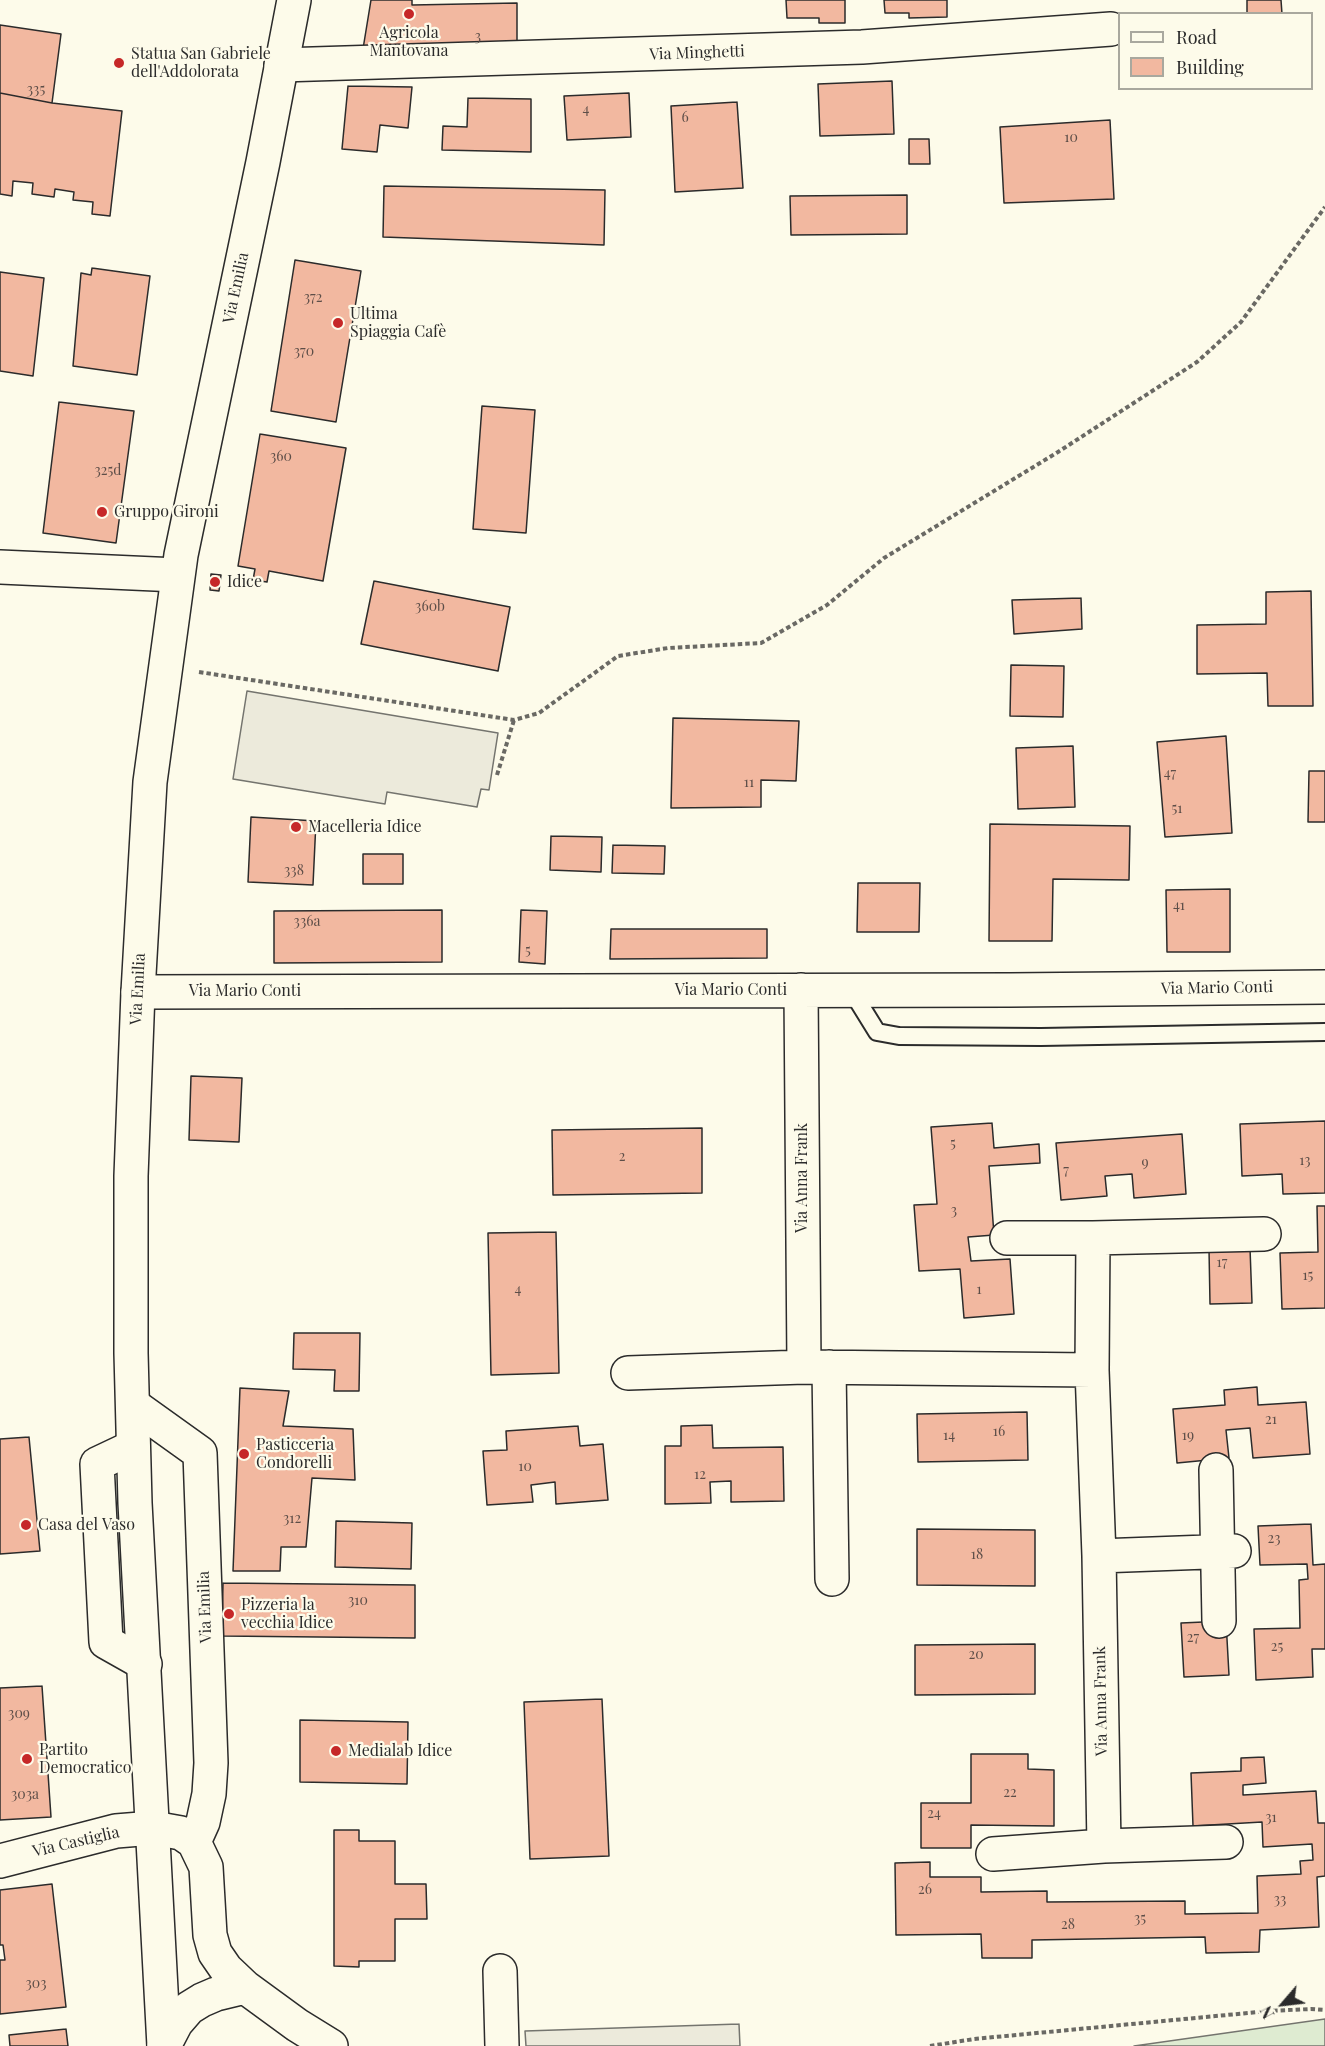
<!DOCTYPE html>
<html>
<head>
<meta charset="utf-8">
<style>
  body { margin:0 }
  #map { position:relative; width:1325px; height:2046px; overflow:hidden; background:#fdfbea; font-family:"Playfair Display",serif }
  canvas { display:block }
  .legend { position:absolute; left:1118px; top:12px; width:195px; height:78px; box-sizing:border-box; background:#fdfbea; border:2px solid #a9a89e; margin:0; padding:8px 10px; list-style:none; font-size:18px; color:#2b2b2b }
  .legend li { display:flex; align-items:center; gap:12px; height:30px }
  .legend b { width:30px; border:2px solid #a9a89e }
  .north { position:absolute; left:1253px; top:1974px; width:60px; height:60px; -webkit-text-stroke:4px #fdfbea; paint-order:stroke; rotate:242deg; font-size:16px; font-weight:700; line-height:24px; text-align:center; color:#2b2b2b }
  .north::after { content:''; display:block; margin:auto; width:21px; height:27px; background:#2b2b2b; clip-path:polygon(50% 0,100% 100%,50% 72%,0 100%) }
</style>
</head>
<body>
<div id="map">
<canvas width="1325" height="2046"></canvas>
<ul class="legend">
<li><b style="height:8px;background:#fdfbea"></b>Road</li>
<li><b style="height:16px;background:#f2b8a0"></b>Building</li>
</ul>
<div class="north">N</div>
</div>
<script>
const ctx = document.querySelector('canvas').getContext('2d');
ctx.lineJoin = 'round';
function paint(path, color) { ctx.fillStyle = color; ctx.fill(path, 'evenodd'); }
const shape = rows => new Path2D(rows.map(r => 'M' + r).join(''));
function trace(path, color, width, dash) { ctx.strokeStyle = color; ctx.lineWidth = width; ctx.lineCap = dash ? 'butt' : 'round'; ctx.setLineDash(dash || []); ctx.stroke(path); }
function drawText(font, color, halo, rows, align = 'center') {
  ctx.font = font + ' "Playfair Display",serif'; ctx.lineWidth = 4.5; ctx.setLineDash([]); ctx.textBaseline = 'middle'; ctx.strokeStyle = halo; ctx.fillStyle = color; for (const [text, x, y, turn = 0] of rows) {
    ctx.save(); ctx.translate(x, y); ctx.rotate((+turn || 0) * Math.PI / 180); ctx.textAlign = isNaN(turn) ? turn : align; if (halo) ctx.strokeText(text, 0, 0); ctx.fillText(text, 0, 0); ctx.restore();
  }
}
const green = shape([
  [1325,2019,1325,2046,1134,2046,1325,2019]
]);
const parking = shape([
  [247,691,498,733,489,790,481,789,477,807,387,792,385,804,233,779,247,691],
  [739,2024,740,2046,526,2046,525,2031,739,2024]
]);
const building = shape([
  [371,0,412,0,412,5,517,3,517,46,362,55,371,0],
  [786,0,845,0,845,23,819,23,819,18,787,18,786,0],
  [884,0,947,0,947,17,909,18,909,13,885,13,884,0],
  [1247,0,1281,0,1282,14,1247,14,1247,0],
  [0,25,61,34,52,103,0,93,0,25],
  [892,81,894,134,820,136,818,84,892,81],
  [348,86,412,87,408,128,380,125,377,152,342,149,348,86],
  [0,93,52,103,122,111,110,216,92,214,93,202,73,200,74,192,55,189,54,197,32,194,33,183,13,181,12,196,0,194,0,93],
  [629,93,631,137,567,140,564,96,629,93],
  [468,98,531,99,531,152,442,150,443,126,467,127,468,98],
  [737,102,743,188,675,192,671,106,737,102],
  [1110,120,1114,199,1004,203,1000,127,1110,120],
  [909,139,929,139,930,164,909,164,909,139],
  [384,186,605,190,604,245,383,237,384,186],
  [907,195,907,234,791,235,790,196,907,195],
  [295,260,361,271,336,422,271,411,295,260],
  [92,268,150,276,137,375,73,366,81,273,91,275,92,268],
  [0,272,44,278,33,376,0,371,0,272],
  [59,402,134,411,116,543,43,533,59,402],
  [482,406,535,410,526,533,473,529,482,406],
  [260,434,346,448,323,581,269,571,267,582,253,580,255,569,238,566,260,434],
  [211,574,221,575,219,591,210,590,211,574],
  [374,581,510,607,498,671,361,644,374,581],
  [1311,591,1313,706,1268,706,1267,673,1197,674,1197,625,1266,624,1266,592,1311,591],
  [1081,598,1082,629,1014,634,1012,600,1081,598],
  [1011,665,1064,666,1063,717,1010,716,1011,665],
  [673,718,799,721,796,781,761,780,761,807,671,808,673,718],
  [1226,736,1232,833,1165,837,1157,742,1226,736],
  [1073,746,1075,807,1018,809,1016,748,1073,746],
  [1309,771,1325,771,1325,822,1308,822,1309,771],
  [251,817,316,821,313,885,248,882,251,817],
  [990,824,1130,826,1129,880,1053,879,1052,941,989,941,990,824],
  [551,836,602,837,601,872,550,870,551,836],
  [613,845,665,846,664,874,612,873,613,845],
  [363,854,403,854,403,884,363,884,363,854],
  [858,883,920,883,919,932,857,932,858,883],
  [1230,889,1230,952,1167,952,1166,890,1230,889],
  [442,910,442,962,274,963,274,911,442,910],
  [521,910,547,911,545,964,519,962,521,910],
  [611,929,767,929,767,958,610,959,611,929],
  [191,1076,242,1078,239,1142,189,1140,191,1076],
  [1325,1121,1325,1193,1283,1194,1282,1174,1242,1176,1240,1124,1325,1121],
  [992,1123,994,1148,1039,1144,1040,1163,989,1166,994,1235,968,1237,971,1261,1010,1259,1014,1314,964,1318,960,1269,919,1271,914,1205,937,1204,931,1127,992,1123],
  [702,1128,702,1193,553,1195,552,1130,702,1128],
  [1182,1134,1186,1194,1134,1198,1132,1174,1105,1176,1107,1196,1061,1200,1056,1143,1182,1134],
  [1317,1206,1325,1206,1325,1308,1282,1309,1280,1253,1318,1252,1317,1206],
  [556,1232,559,1373,491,1375,488,1233,556,1232],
  [1250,1248,1252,1303,1210,1304,1209,1249,1250,1248],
  [294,1333,360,1333,359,1391,334,1391,335,1370,293,1369,294,1333],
  [1257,1387,1258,1405,1306,1402,1310,1454,1253,1458,1250,1428,1226,1430,1229,1458,1177,1463,1173,1409,1225,1405,1224,1390,1257,1387],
  [240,1388,289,1391,283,1426,353,1429,355,1480,312,1478,306,1547,281,1547,280,1571,233,1571,240,1388],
  [1027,1412,1028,1460,918,1462,917,1414,1027,1412],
  [712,1425,713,1448,783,1447,784,1501,731,1502,731,1481,710,1482,711,1503,665,1504,665,1446,681,1446,681,1426,712,1425],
  [578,1426,580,1446,603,1444,608,1500,556,1504,555,1482,531,1485,533,1502,487,1505,483,1451,507,1450,506,1431,578,1426],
  [29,1437,40,1551,0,1554,0,1439,29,1437],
  [336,1521,412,1523,411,1569,335,1567,336,1521],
  [1311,1524,1313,1565,1325,1564,1325,1649,1312,1649,1313,1677,1256,1680,1254,1629,1300,1628,1299,1580,1308,1579,1307,1564,1260,1565,1258,1526,1311,1524],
  [917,1529,1035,1530,1035,1586,917,1585,917,1529],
  [223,1583,415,1585,415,1638,222,1636,223,1583],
  [1226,1621,1229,1675,1184,1677,1181,1623,1226,1621],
  [1035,1644,1035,1694,915,1695,915,1645,1035,1644],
  [42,1686,51,1817,0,1820,0,1688,42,1686],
  [602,1699,609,1856,530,1859,524,1702,602,1699],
  [300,1720,408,1722,407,1784,300,1782,300,1720],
  [971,1754,1028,1754,1028,1769,1054,1770,1054,1826,971,1825,971,1848,921,1848,921,1803,971,1803,971,1754],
  [1264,1757,1266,1783,1243,1785,1243,1795,1316,1791,1318,1823,1325,1823,1325,1876,1317,1877,1319,1927,1260,1930,1259,1952,1206,1953,1205,1937,1032,1940,1032,1958,982,1958,981,1934,896,1935,895,1863,930,1862,930,1877,981,1877,981,1892,1047,1891,1047,1902,1185,1901,1185,1914,1258,1913,1257,1876,1301,1874,1300,1861,1313,1860,1312,1844,1263,1847,1262,1822,1193,1826,1191,1773,1241,1771,1241,1758,1264,1757],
  [334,1830,359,1830,359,1841,395,1841,395,1884,426,1884,427,1919,395,1919,395,1961,359,1961,359,1967,334,1966,334,1830],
  [52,1884,66,2007,0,2014,0,1960,5,1960,3,1945,0,1945,0,1890,52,1884],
  [66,2029,68,2046,10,2046,9,2035,66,2029]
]);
const path = shape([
  [199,672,514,720,539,713,618,656,668,648,761,643,827,605,884,558,1058,452,1197,362,1241,322,1325,207],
  [497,775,514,720],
  [930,2046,974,2039,1269,2011,1311,2009,1325,2010]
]);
const service = shape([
  [851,990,877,1032,899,1036,1041,1037,1325,1032]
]);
const minor = shape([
  [281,65,862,47,1111,29],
  [0,567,177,575],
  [801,990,804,1367],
  [138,992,1010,990,1325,987],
  [1007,1238,1093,1238,1264,1234],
  [1093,1238,1092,1370,1099,1556,1104,1846],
  [829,1367,832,1579],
  [628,1373,804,1367,1092,1370],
  [133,1405,200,1453,211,1763,209,1794,203,1822,194,1842],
  [133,1447,97,1464,106,1642,145,1664],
  [1216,1470,1219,1621],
  [1099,1556,1234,1551],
  [993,1854,1104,1846,1226,1842],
  [0,1861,116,1831,153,1828,181,1833,194,1842,206,1867,210,1935,215,1953,226,1969,245,1987,297,2025,331,2046],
  [500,1971,502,2046],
  [164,2046,176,2023,189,2008,202,2000,216,1994,245,1987]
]);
const primary = shape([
  [164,2046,135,1503,131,1353,131,1176,138,992,150,782,181,555,263,162,294,0]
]);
const markers = [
  [409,14,6,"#c62828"],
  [119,63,6,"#c62828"],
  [338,323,6,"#c62828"],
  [102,512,6,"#c62828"],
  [215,582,6,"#c62828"],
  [296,827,6,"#c62828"],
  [244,1454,6,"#c62828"],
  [26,1525,6,"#c62828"],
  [229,1614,6,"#c62828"],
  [336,1751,6,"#c62828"],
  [27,1759,6,"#c62828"]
];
const numberNames = [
  ["3",478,37],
  ["335",36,90],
  ["4",586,110],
  ["6",685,118],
  ["10",1071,138],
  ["372",313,298],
  ["370",304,352],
  ["360",281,457],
  ["325d",108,471],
  ["360b",430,607],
  ["47",1170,774],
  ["11",749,783],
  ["51",1177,809],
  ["338",294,871],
  ["41",1179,906],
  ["336a",307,922],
  ["5",528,951],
  ["5",953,1144],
  ["2",622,1157],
  ["13",1305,1161],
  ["9",1145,1163],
  ["7",1066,1171],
  ["3",954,1211],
  ["17",1222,1263],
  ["15",1308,1276],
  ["4",518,1290],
  ["1",979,1290],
  ["21",1271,1420],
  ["16",999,1432],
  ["14",949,1436],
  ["19",1188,1436],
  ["10",525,1467],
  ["12",700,1475],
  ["312",292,1519],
  ["23",1274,1539],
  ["18",977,1555],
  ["310",358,1601],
  ["27",1193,1638],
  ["25",1277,1647],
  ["20",976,1655],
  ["309",19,1714],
  ["22",1010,1793],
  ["303a",25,1795],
  ["24",934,1814],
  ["31",1271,1818],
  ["26",925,1890],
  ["33",1280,1900],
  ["35",1140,1919],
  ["28",1068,1925],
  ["303",36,1984]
];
const poiNames = [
  ["Agricola",409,33,"center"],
  ["Mantovana",409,51,"center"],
  ["Statua San Gabriele",131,54],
  ["dell'Addolorata",131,72],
  ["Ultima",350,314],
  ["Spiaggia Cafè",350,332],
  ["Gruppo Gironi",114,512],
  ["Idice",227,582],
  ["Macelleria Idice",308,827],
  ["Pasticceria",256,1445],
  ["Condorelli",256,1463],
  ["Casa del Vaso",38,1525],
  ["Pizzeria la",241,1605],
  ["vecchia Idice",241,1623],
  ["Partito",39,1750],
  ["Democratico",39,1768],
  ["Medialab Idice",348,1751]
];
const streetNames = [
  ["Via Minghetti",697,53,-2],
  ["Via Emilia",236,288,-78],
  ["Via Mario Conti",1217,988,-1],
  ["Via Emilia",138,989,-87],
  ["Via Mario Conti",731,990],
  ["Via Mario Conti",245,991],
  ["Via Anna Frank",802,1178,-90],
  ["Via Emilia",205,1607,-92],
  ["Via Anna Frank",1101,1701,-91],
  ["Via Castiglia",76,1842,-13]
];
paint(green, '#deebd1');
trace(green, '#74746e', 1.5);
paint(parking, '#eceadb');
trace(parking, '#74746e', 1.5);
paint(building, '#f2b8a0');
trace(building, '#2b2b2b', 1.5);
trace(service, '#2b2b2b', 20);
trace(minor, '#2b2b2b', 36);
trace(primary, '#2b2b2b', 36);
trace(path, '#6a6964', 4, [4.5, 3]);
trace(service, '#fdfbea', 16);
trace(minor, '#fdfbea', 33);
trace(primary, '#fdfbea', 33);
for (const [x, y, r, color] of markers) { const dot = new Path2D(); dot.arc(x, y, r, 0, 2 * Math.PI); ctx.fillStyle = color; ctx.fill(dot); trace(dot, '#fdfbea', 2); }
drawText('14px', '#5d4e48', null, numberNames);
drawText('16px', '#2b2b2b', '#fdfbea', poiNames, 'left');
drawText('16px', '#2b2b2b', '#fdfbea', streetNames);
</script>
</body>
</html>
